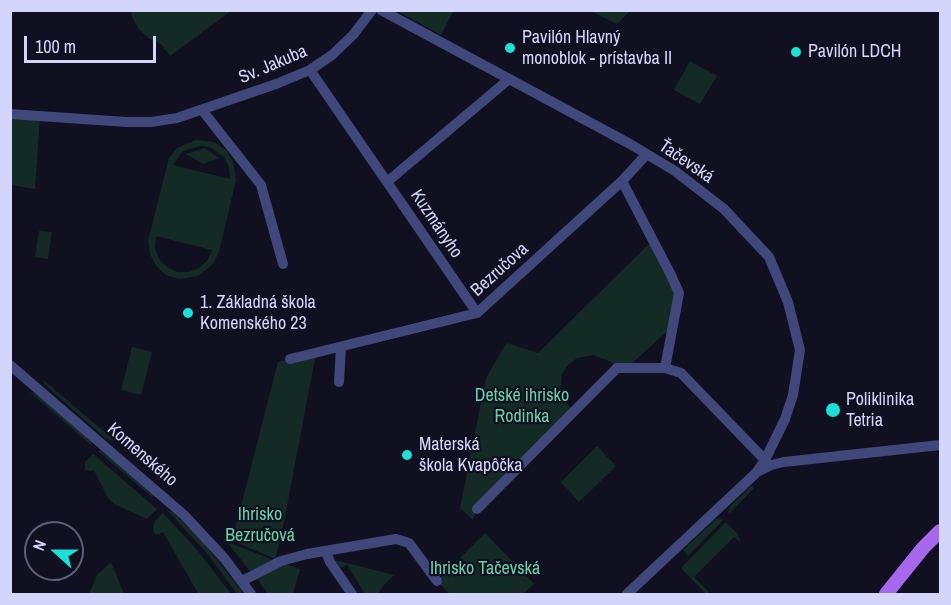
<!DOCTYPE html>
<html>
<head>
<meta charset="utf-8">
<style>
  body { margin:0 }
  #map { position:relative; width:951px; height:605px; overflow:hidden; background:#101020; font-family:"Archivo Narrow",sans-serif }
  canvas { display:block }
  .frame { position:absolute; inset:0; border:12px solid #d4d5fa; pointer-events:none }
  .north { position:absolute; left:24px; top:521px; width:60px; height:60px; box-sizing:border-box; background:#101020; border:2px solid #5e5f77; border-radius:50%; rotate:291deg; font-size:16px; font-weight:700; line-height:24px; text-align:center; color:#d4d5fa }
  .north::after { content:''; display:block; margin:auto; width:21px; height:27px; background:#1ae0d6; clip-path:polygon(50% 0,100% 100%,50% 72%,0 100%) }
  .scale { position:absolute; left:24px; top:36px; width:132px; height:27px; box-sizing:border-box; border:3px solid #d4d5fa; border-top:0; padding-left:8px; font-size:18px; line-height:21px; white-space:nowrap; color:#d4d5fa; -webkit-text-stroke:4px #101020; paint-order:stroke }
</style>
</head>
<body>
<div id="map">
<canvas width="951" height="605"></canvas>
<div class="frame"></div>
<div class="north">N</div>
<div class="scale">100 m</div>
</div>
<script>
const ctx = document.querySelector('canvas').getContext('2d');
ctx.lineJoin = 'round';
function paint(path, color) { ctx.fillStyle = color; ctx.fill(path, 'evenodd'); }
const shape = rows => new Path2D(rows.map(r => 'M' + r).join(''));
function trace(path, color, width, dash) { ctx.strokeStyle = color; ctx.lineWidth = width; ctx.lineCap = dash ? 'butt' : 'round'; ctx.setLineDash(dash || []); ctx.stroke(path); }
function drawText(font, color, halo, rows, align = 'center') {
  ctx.font = font + ' "Archivo Narrow",sans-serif'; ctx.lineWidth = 4.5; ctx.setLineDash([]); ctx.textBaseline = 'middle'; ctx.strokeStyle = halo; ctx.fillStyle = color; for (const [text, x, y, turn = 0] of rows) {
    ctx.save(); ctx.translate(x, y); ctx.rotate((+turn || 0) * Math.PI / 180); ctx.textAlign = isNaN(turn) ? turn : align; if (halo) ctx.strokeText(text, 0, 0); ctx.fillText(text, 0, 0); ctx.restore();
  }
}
const green = shape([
  [450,10,453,12,441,35,397,11],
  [131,11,131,10,231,11,170,56,161,44,148,38,138,28,132,17],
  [591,11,629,10,630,11,617,24],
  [690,61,717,76,700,104,674,90],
  [10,113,40,116,35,189,11,185],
  [195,140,215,142,226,150,233,161,236,180,219,252,213,264,198,276,179,279,166,275,156,266,150,254,148,241,169,158,177,148],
  [199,146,210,147,224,157,229,167,230,179,173,165,183,151],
  [156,237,156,236,212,250,208,260,199,268,189,272,177,272,167,267,159,259,155,248],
  [205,148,219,158,203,164,186,154],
  [39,231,52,232,48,259,35,257],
  [653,240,679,293,673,326,627,368,617,368,611,362,594,355,577,358,567,366,562,374,560,391,562,398,574,411,477,509,473,520,460,508,486,378,502,350,507,343,538,353],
  [132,347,152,352,141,395,121,390],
  [316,353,282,533,275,559,235,542,233,537,278,362],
  [42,379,108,435,115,441,106,439,44,384],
  [30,392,36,394,92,441,91,445],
  [597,446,616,466,579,502,561,482],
  [101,450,155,495,152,497,98,451],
  [93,454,157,509,147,519,114,504,108,498,94,470,90,471,85,470,85,462],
  [752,485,754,488,729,514,729,508],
  [167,510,173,512,202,541,244,594,237,594,206,552],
  [163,513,198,551,231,594,198,593,163,532,156,535,153,530,155,521],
  [720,518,724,519,688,556,683,550,716,519],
  [726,522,738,534,740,540,740,542,734,537,694,577,709,592,706,594,681,568],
  [485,533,534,584,523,594,450,594,437,581],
  [227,542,274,560,250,571],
  [335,560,394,575,383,586,378,594,365,594,347,565,341,568],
  [111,562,124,594,89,594,97,575],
  [285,564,300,569,293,594,268,594,257,579]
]);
const minor = shape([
  [381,10,630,144,675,171,724,209,769,257,788,302,800,350,793,395,785,419,765,460,756,473,627,594],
  [310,70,477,313],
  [202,110,261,185,283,264],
  [10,114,126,122,151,122,177,118,276,84,310,70,332,55,353,35,372,10],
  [622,181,671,275,679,293,665,368],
  [387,182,508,80],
  [290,359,477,313,622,181,646,155],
  [10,365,184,515,224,558,251,594],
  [339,382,341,347],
  [759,471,771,465,784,462,940,445],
  [477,509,617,368,665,368,681,373,765,460],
  [326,552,330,562,352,594],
  [242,581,281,561,307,554,396,539,409,543,437,581]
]);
const major = shape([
  [886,594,923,548,940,531]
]);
const markers = [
  [510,48,6,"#1ae0d6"],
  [796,52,6,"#1ae0d6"],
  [188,313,6,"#1ae0d6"],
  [833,410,8,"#1ae0d6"],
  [407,455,6,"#1ae0d6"]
];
const poiNames = [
  ["Pavilón Hlavný",522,38],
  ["monoblok - prístavba II",522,59],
  ["Pavilón LDCH",808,52],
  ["1. Základná škola",200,303],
  ["Komenského 23",200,324],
  ["Poliklinika",846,400],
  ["Tetria",846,421],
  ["Materská",419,445],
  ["škola Kvapôčka",419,466]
];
const streetNames = [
  ["Sv. Jakuba",273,65,-23],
  ["Ťačevská",686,162,34],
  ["Kuzmányho",436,224,56],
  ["Bezručova",500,270,-42],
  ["Komenského",142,455,41]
];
const parkNames = [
  ["Detské ihrisko",522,396],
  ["Rodinka",522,417],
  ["Ihrisko",260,515],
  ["Bezručová",260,536],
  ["Ihrisko Tačevská",485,569]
];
paint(green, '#142a25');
trace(minor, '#40477a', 10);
trace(major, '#a768ee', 14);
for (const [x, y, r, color] of markers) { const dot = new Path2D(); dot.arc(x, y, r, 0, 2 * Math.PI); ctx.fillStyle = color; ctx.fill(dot); trace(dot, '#101020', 2); }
drawText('18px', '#d4d5fa', '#101020', poiNames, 'left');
drawText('18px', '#d4d5fa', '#101020', streetNames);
drawText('18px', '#69d2a7', '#101020', parkNames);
</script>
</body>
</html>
